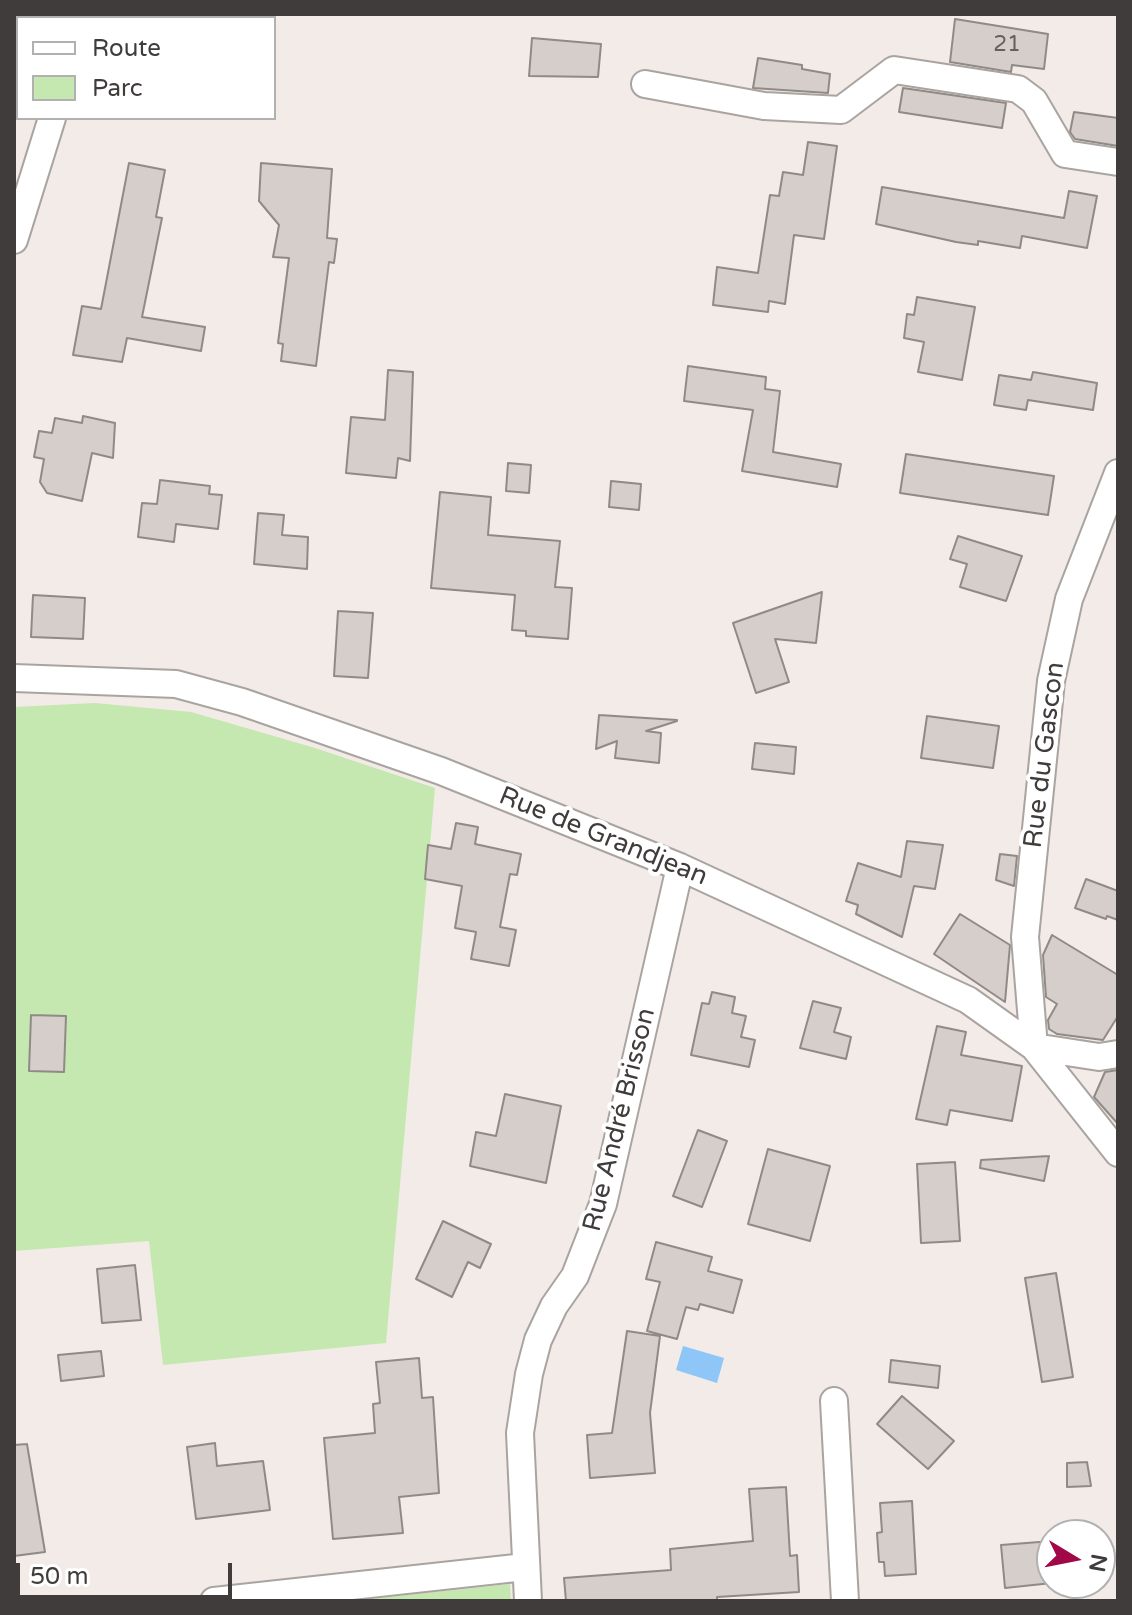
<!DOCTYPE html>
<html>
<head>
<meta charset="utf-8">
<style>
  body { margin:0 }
  #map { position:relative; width:1132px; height:1615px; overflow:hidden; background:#f2ebe8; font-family:"Varela Round",sans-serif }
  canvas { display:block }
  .frame { position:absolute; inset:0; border:16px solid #3f3c3b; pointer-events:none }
  .legend { position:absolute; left:16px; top:16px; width:260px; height:104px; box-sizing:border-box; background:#fff; border:2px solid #b2b1b1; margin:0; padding:10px 14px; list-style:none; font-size:24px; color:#3f3c3b }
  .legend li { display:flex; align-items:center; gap:16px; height:40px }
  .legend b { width:40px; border:2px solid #b2b1b1 }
  .north { position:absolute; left:1036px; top:1519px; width:80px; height:80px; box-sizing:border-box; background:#fff; border:2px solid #b2b1b1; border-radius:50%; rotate:100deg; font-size:22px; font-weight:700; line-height:32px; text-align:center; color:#3f3c3b }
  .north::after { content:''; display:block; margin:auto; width:28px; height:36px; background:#a10848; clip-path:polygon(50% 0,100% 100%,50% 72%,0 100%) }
  .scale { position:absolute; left:16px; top:1563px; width:216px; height:36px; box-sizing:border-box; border:4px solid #3f3c3b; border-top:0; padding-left:10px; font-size:24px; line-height:28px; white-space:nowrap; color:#3f3c3b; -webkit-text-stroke:6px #fff; paint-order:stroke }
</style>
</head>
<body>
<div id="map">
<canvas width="1132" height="1615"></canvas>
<div class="frame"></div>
<ul class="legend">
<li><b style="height:10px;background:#fff"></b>Route</li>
<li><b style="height:22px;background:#c5e8b0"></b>Parc</li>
</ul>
<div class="north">N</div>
<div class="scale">50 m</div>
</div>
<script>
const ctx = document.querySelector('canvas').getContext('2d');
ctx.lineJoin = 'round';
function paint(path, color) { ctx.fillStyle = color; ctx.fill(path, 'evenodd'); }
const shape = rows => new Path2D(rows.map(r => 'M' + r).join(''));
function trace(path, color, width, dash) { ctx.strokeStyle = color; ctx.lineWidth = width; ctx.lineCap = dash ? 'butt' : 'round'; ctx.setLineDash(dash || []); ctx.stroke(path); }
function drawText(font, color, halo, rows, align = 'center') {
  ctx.font = font + ' "Varela Round",sans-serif'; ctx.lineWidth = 8; ctx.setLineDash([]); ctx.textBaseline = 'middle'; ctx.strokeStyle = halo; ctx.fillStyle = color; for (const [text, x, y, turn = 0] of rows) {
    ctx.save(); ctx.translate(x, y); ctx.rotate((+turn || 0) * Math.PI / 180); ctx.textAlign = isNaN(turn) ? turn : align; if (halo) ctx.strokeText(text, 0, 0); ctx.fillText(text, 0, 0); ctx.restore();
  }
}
const green = shape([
  [95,703,191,712,315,748,435,788,386,1343,163,1365,149,1241,14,1251,14,707],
  [510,1584,511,1601,348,1601]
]);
const water = shape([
  [683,1346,724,1358,717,1383,676,1370]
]);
const building = shape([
  [955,19,1048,34,1044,69,1012,65,1011,72,950,62,955,19],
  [532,38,601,44,598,77,529,76,532,38],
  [758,58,802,65,802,69,830,74,828,93,753,88,758,58],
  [903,88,1006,103,1002,128,899,112,903,88],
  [1074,112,1118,118,1118,146,1075,139,1070,132,1074,112],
  [808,142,837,146,824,239,794,235,785,304,769,301,768,312,713,305,717,267,758,273,770,195,779,196,783,172,803,175,808,142],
  [129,163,165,170,156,217,162,218,142,317,205,327,201,351,127,338,122,362,73,355,82,306,101,309,129,163],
  [261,163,332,169,327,238,337,239,334,263,329,262,316,366,281,361,283,344,278,343,289,258,273,257,279,225,259,201,261,163],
  [882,187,1064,218,1069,191,1097,196,1087,248,1022,236,1020,248,978,241,978,245,956,242,876,224,882,187],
  [917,297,975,307,962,380,918,372,924,342,904,338,907,314,914,315,917,297],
  [688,366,766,377,765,389,780,391,773,452,841,464,837,487,742,471,753,410,684,401,688,366],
  [388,370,413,372,410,461,398,458,396,478,346,473,351,417,385,420,388,370],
  [1033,372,1097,383,1093,410,1028,400,1026,410,994,405,999,375,1031,380,1033,372],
  [83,416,115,423,113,458,92,453,82,501,47,493,40,482,44,459,34,457,39,431,52,433,55,418,82,423,83,416],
  [906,454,1054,476,1048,515,900,493,906,454],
  [508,463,531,465,529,493,506,491,508,463],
  [160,480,210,486,209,494,222,495,218,529,176,524,174,542,138,537,142,503,157,504,160,480],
  [611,481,641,484,639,510,609,507,611,481],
  [440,492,491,497,488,535,560,541,555,587,572,588,568,639,526,636,526,631,512,630,515,595,431,588,440,492],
  [258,513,284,515,282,535,308,537,307,569,254,564,258,513],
  [958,536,1022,556,1006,601,960,587,967,564,950,559,958,536],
  [822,592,816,643,775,639,789,682,756,693,733,623,822,592],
  [33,595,85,598,83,639,31,637,33,595],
  [338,611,373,613,368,678,334,676,338,611],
  [599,715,677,720,677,721,646,731,661,733,659,763,615,758,617,741,596,749,599,715],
  [927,716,999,726,993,768,921,758,927,716],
  [755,743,796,747,794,774,752,769,755,743],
  [456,823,478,827,475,844,521,854,517,875,510,874,500,927,516,930,509,966,471,959,476,932,455,928,462,886,425,879,428,845,451,849,456,823],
  [907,841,943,845,935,889,914,886,902,937,856,914,858,905,846,901,858,863,901,877,907,841],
  [1000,854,1017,856,1014,886,996,880,1000,854],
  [1086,879,1118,891,1118,920,1107,916,1106,919,1075,908,1086,879],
  [960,914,1010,945,1005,1002,934,954,960,914],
  [1052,935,1118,975,1118,1016,1103,1040,1057,1034,1049,1029,1048,1020,1057,1004,1046,997,1043,955,1052,935],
  [712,992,735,997,732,1013,746,1016,741,1037,755,1040,749,1067,691,1055,702,1003,709,1004,712,992],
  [813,1001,841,1008,834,1032,851,1037,846,1059,800,1048,813,1001],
  [31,1015,66,1016,64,1072,29,1071,31,1015],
  [937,1026,966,1032,961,1055,1022,1066,1012,1121,950,1110,947,1125,916,1119,937,1026],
  [1118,1070,1118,1124,1094,1097,1105,1072,1118,1070],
  [505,1094,561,1106,546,1183,470,1166,476,1132,496,1136,505,1094],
  [698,1130,727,1141,702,1207,673,1196,698,1130],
  [768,1149,830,1166,810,1241,748,1224,768,1149],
  [1049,1156,1044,1181,980,1168,981,1160,1049,1156],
  [955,1162,960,1241,921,1243,917,1164,955,1162],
  [443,1221,491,1244,480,1268,468,1262,452,1297,416,1279,443,1221],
  [656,1242,712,1257,708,1271,742,1280,733,1313,700,1304,698,1310,686,1307,677,1339,647,1331,660,1282,646,1279,656,1242],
  [135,1265,141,1320,102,1323,97,1269,135,1265],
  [1056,1273,1073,1377,1042,1382,1025,1278,1056,1273],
  [627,1331,660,1336,650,1413,655,1473,590,1478,587,1435,612,1433,627,1331],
  [101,1351,104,1376,61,1381,58,1355,101,1351],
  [419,1358,422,1398,433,1397,439,1493,399,1497,403,1533,333,1539,324,1438,375,1433,373,1404,380,1403,376,1362,419,1358],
  [891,1360,940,1366,938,1388,889,1382,891,1360],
  [902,1396,954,1441,928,1469,877,1424,902,1396],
  [215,1443,217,1466,263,1461,270,1510,196,1519,187,1447,215,1443],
  [27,1444,45,1552,14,1556,14,1445,27,1444],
  [1087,1462,1091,1486,1067,1487,1067,1463,1087,1462],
  [786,1487,790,1556,797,1555,799,1592,717,1597,717,1601,566,1601,564,1578,671,1570,670,1549,753,1541,749,1489,786,1487],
  [912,1501,916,1574,885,1576,884,1562,879,1562,877,1533,882,1532,880,1503,912,1501],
  [1052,1541,1052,1583,1005,1588,1001,1545,1052,1541]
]);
const path = shape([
  [47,18,48,14]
]);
const minor = shape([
  [83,18,84,14],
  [645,84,764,106,841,110,894,70,1018,89,1034,101,1065,154,1118,162],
  [14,240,52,118],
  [14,678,176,684,242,702,441,771,680,867,968,1000,1034,1047,1118,1153],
  [1034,1047,1025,937,1051,681,1069,599,1118,473],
  [1034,1047,1099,1057,1118,1054],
  [834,1401,845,1601],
  [214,1601,525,1567],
  [528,1601,520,1433,529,1374,538,1340,554,1306,575,1276,603,1204,680,867]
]);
const numberNames = [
  ["21",1007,45]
];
const streetNames = [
  ["Rue du Gascon",1045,755,-83],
  ["Rue de Grandjean",603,837,22],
  ["Rue André Brisson",620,1120,-76]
];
paint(green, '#c5e8b0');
paint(water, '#8ec6f8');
paint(building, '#d5cecb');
trace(building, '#908a87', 2);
trace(minor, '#aaa4a0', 30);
trace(path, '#a09b99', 5, [2, 6]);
trace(minor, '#fff', 26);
drawText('22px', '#64605f', null, numberNames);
drawText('26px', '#3f3c3b', '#fff', streetNames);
</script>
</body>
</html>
